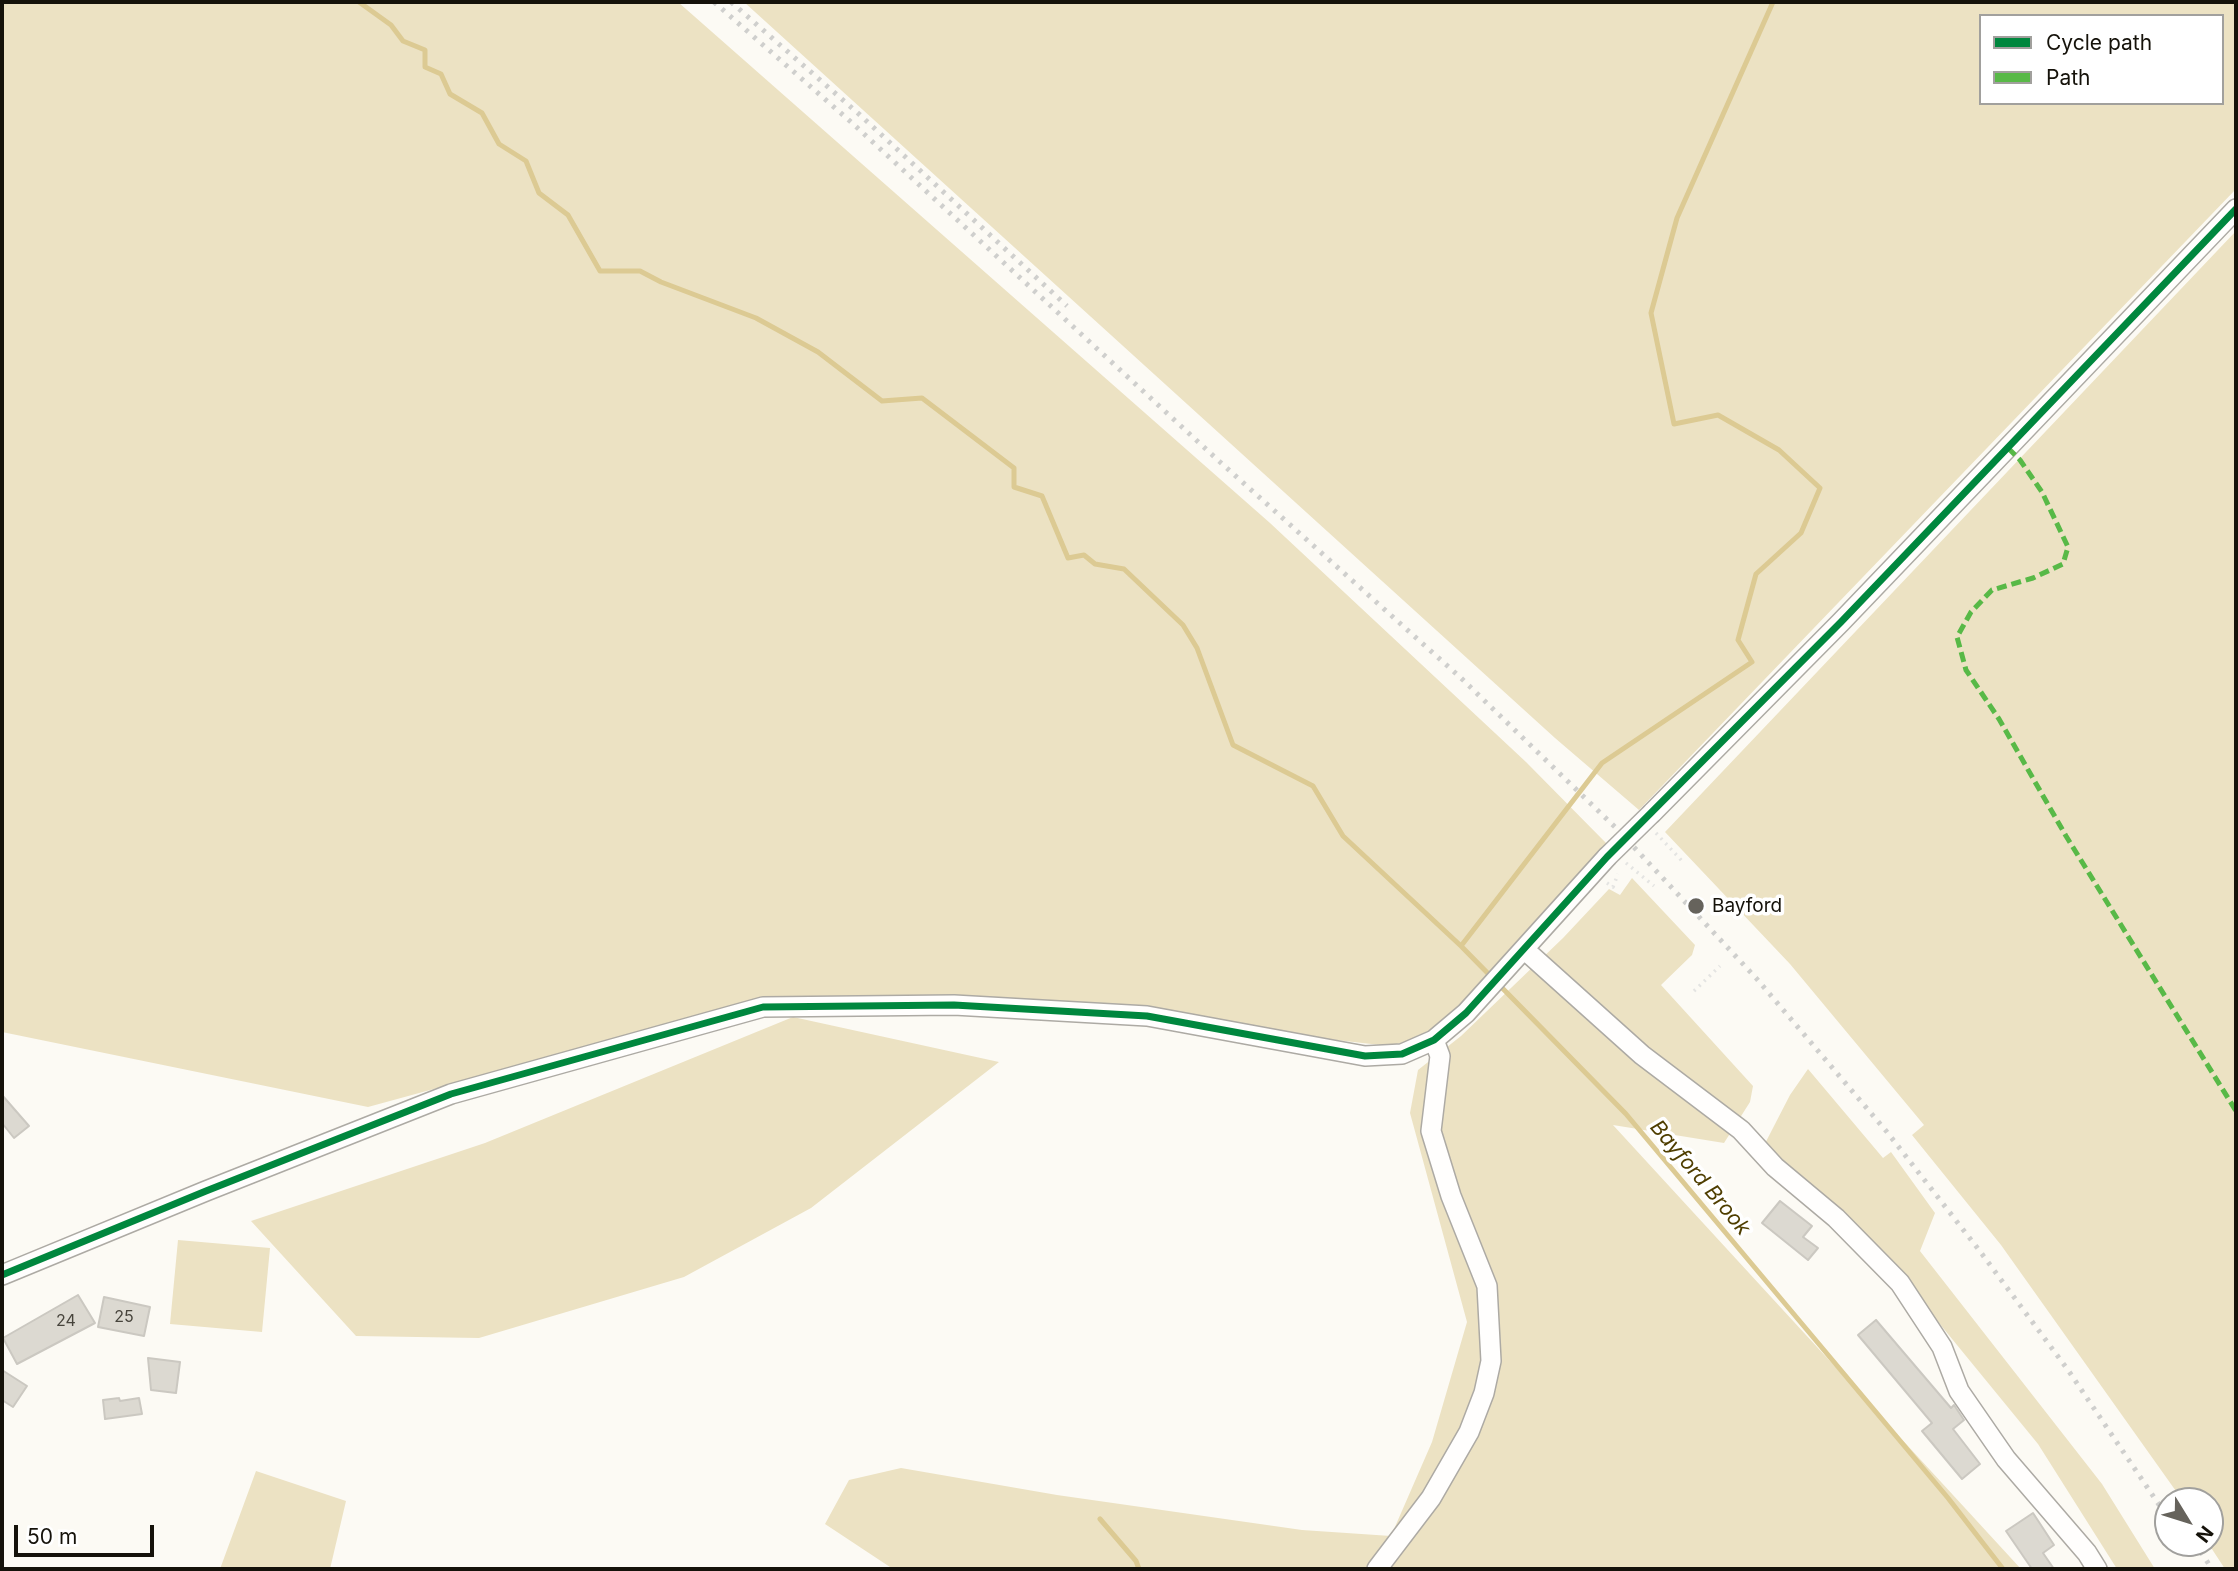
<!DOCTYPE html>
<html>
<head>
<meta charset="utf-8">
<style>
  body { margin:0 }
  #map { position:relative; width:2238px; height:1571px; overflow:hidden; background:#fcfaf4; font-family:Inter,sans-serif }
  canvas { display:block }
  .frame { position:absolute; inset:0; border:4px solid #15120a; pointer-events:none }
  .legend { position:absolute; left:1979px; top:14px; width:245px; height:91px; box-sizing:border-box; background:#fff; border:2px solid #a1a09d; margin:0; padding:9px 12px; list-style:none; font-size:21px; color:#15120a }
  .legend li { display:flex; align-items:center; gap:14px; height:35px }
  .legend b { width:35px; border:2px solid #a1a09d }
  .north { position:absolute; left:2154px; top:1487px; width:70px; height:70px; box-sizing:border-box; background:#fff; border:2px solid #a1a09d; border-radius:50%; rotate:128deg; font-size:19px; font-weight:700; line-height:28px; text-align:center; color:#15120a }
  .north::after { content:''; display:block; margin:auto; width:24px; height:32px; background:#66635c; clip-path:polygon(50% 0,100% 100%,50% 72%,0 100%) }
  .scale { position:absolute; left:14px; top:1525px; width:140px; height:32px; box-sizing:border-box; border:4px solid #15120a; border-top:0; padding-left:9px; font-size:21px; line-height:24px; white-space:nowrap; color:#15120a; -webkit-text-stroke:5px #fff; paint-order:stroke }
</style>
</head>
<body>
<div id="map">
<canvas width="2238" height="1571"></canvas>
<div class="frame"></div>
<ul class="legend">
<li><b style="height:9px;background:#00873e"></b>Cycle path</li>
<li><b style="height:9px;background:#58b947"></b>Path</li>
</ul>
<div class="north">N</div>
<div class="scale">50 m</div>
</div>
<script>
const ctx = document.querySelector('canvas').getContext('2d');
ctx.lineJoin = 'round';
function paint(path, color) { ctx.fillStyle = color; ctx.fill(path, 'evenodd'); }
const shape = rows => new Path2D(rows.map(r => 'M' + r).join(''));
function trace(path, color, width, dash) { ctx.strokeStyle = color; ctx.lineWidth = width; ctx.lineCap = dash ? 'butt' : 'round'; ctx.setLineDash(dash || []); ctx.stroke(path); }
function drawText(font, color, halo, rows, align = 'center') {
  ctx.font = font + ' Inter,sans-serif'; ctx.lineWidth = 7; ctx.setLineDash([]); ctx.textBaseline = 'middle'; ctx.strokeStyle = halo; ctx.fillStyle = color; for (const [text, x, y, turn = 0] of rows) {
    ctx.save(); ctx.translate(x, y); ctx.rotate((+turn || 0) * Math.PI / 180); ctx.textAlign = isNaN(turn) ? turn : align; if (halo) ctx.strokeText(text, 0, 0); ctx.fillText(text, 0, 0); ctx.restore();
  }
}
const green = shape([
  [2,2,678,2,1270,523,1526,762,1607,844,1461,1007,1428,1031,1404,1042,1389,1046,949,996,759,1000,368,1107,2,1032],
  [744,2,2236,2,2236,189,1639,810,1555,738],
  [1981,16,2222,16,2222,103,1981,103],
  [2236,231,2236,1569,2225,1569,2208,1543,2210,1501,2183,1501,2001,1245,1912,1135,1924,1125,1790,964,1665,832],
  [1632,878,1695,945,1692,955,1661,985,1753,1086,1750,1102,1724,1143,1613,1125,2021,1569,893,1569,825,1524,849,1480,901,1468,1057,1495,1302,1530,1391,1536,1432,1442,1467,1322,1410,1113,1418,1070,1461,1036,1563,938,1609,889,1620,895],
  [793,1017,999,1062,811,1208,684,1277,479,1338,356,1336,251,1221,485,1143],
  [1808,1069,1883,1158,1891,1152,1935,1213,1920,1251,2102,1484,2155,1569,2117,1569,2038,1444,1921,1301,1757,1159,1790,1095],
  [178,1240,270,1248,262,1332,170,1324],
  [256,1471,346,1501,330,1569,220,1569]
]);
const stream = shape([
  [359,2,391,25,403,41,425,50,425,67,441,74,450,94,482,113,499,144,526,161,539,193,568,215,600,271,640,271,661,282,756,318,818,352,882,401,922,398,1014,468,1014,487,1042,496,1068,558,1084,555,1095,564,1124,569,1183,625,1197,648,1233,745,1313,786,1343,836,1461,946,1626,1114,1948,1498,2003,1569],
  [1461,946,1602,763,1752,662,1738,640,1756,574,1801,533,1820,488,1779,450,1718,415,1674,424,1651,313,1677,218,1773,2],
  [1100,1519,1136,1561,1139,1569]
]);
const building = shape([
  [2,1095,29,1126,14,1138,2,1123,2,1095],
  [1780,1201,1812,1226,1803,1237,1818,1248,1808,1260,1762,1223,1780,1201],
  [78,1295,95,1323,17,1364,3,1338,78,1295],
  [104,1297,150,1307,144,1336,98,1327,104,1297],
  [1876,1320,1951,1408,1954,1405,1964,1420,1953,1429,1980,1464,1962,1479,1922,1431,1932,1423,1858,1335,1876,1320],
  [148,1358,180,1362,176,1393,151,1390,148,1358],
  [2,1370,27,1386,13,1407,2,1400,2,1370],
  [119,1398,120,1401,139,1398,142,1414,105,1419,103,1400,119,1398],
  [2033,1513,2054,1545,2043,1553,2054,1569,2032,1569,2006,1531,2033,1513]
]);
const path = shape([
  [1656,833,1683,862],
  [1626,863,1654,886],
  [1607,883,1613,887,1618,874],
  [1694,991,1720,966]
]);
const minor = shape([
  [1652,813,1841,622,2236,209],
  [1525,950,1642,1055,1741,1130,1775,1167,1836,1218,1900,1283,1942,1347,1959,1391,2006,1459,2087,1553,2097,1569],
  [2,1275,206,1191,451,1094,763,1007,954,1005,1147,1016,1365,1056,1402,1054,1434,1040,1466,1013,1607,857],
  [1377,1569,1431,1498,1469,1432,1484,1393,1491,1361,1487,1286,1451,1196,1431,1131,1440,1056,1434,1040]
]);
const rail = shape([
  [714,2,851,122,1220,462,1461,678,1617,829,1756,978,1887,1132,1979,1250,2068,1370,2168,1518],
  [731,2,860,115,1067,306],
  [2195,1543,2212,1569]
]);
const minorBridge = shape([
  [1607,857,1652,813]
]);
const quiet = shape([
  [2008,448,2020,460,2042,492,2068,547,2063,564,2033,578,1992,590,1971,612,1957,637,1966,670,1999,719,2066,836,2236,1111]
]);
const cycleway = shape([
  [2,1275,206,1191,451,1094,763,1007,954,1005,1147,1016,1365,1056,1402,1054,1434,1040,1466,1013,1607,857,1841,622,2236,209]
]);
const markers = [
  [1696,906,9,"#66635c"]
];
const numberNames = [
  ["25",124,1317],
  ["24",66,1321]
];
const poiNames = [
  ["Bayford",1712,906]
];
const waterNames = [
  ["Bayford Brook",1700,1178,50]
];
paint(green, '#ece2c3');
trace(stream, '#dcca93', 5);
paint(building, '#dcd9d1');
trace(building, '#cbc8c1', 2);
trace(minor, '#adaaa4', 22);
trace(path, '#e4e4e2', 3.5, [2, 5]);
trace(minor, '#fffefd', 19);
trace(rail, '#cfcfcd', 5, [3.5, 7]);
trace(minorBridge, '#adaaa4', 22, []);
trace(minorBridge, '#fffefd', 19);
trace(quiet, '#58b947', 5, [10, 5]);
trace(cycleway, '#00873e', 7);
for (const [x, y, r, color] of markers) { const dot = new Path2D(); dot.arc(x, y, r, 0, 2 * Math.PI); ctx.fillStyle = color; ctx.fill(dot); trace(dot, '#fff', 2.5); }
drawText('16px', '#47443c', null, numberNames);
drawText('19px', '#15120a', '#fff', poiNames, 'left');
drawText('italic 21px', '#4f3e00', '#fff', waterNames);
</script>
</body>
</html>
